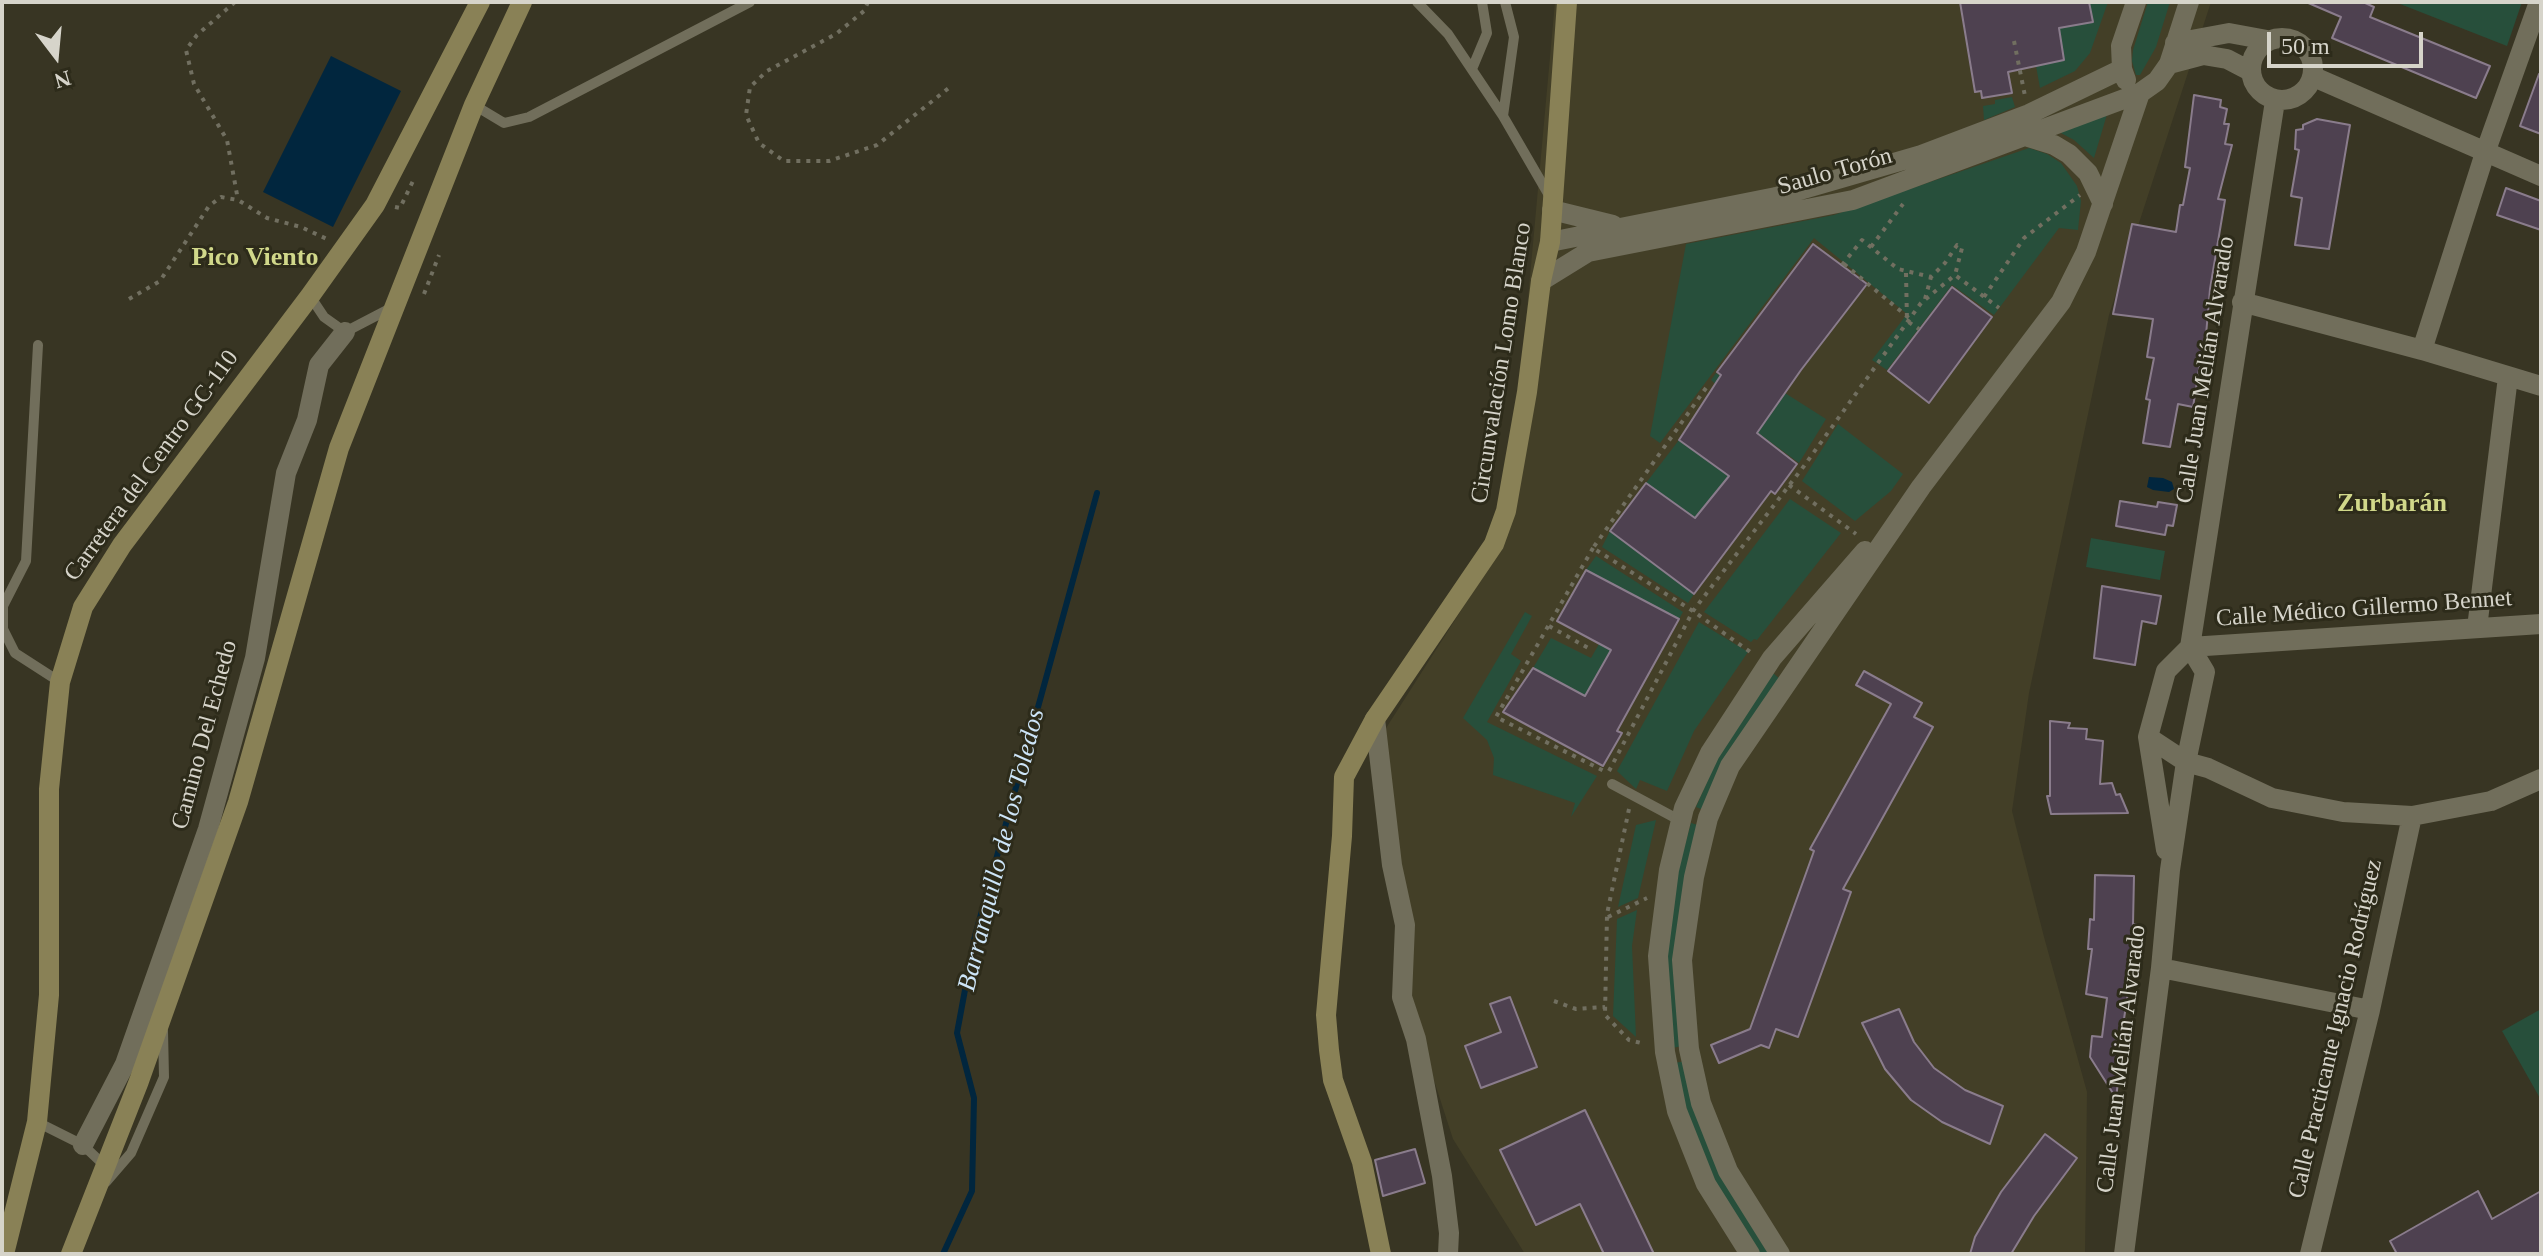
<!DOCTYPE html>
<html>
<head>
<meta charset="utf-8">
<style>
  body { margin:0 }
  #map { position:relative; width:2543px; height:1256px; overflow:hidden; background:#383523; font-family:"Times New Roman",serif }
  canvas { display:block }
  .frame { position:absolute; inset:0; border:4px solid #d6d4ca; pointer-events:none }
  .north { position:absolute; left:16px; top:16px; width:80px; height:80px; -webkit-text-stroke:6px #2d2b1a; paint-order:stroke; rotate:164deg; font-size:22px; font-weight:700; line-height:32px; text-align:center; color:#d6d4ca }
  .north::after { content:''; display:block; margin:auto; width:28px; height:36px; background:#d6d4ca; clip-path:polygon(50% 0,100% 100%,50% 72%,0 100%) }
  .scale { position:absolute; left:2267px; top:32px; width:156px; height:36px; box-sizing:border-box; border:4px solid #d6d4ca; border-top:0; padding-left:10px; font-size:24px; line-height:28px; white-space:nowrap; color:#d6d4ca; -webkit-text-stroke:6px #2d2b1a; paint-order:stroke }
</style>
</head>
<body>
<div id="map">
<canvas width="2543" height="1256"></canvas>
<div class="frame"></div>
<div class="north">N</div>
<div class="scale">50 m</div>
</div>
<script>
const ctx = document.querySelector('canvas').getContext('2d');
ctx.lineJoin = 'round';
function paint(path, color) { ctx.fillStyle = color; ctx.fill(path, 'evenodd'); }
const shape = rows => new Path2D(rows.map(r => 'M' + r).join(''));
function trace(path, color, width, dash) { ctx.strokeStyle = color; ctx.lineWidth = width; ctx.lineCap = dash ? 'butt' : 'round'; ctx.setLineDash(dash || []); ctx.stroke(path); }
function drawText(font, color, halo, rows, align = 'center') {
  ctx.font = font + ' "Times New Roman",serif'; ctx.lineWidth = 6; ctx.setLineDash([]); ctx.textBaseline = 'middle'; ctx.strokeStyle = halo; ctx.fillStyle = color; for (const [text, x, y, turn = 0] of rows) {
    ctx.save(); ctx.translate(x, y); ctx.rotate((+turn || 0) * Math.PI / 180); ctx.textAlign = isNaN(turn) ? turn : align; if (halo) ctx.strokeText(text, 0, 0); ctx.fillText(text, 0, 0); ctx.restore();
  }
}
const built = shape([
  [1555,2,2211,2,2109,315,2029,693,2012,811,2044,937,2087,1092,2085,1254,1525,1254,1453,1139,1407,997,1374,747,1506,540]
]);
const green = shape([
  [2089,2,2108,2,2090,53,2075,71,2040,88,2036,66,2064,60,2059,28,2093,21],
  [2148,2,2170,2,2156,47,2140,75,2136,75,2132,61,2133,50],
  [2395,2,2522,2,2507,46],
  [2012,97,2015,107,1984,120,1983,106,1995,104,1995,100],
  [2108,111,2094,158,2074,140,2059,132],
  [2029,148,2047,154,2061,163,2077,186,2081,201,2078,230,2059,228,1994,315,1952,285,1887,370,1872,360,1907,314,1814,238,1660,443,1650,436,1686,244,1834,215],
  [1716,373,1772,413,1785,393,1826,419,1799,463,1716,402,1723,391,1711,380],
  [1838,424,1903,474,1891,491,1855,521,1802,481],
  [1679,440,1729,476,1694,518,1646,483],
  [1790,499,1841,533,1757,640,1754,639,1751,642,1704,612],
  [1610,531,1694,594,1688,603,1602,547],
  [2091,538,2165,551,2160,580,2086,567],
  [1596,556,1683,612,1679,619,1586,570],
  [1525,612,1532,616,1511,654,1521,661,1487,722,1597,776,1571,817,1575,803,1493,775,1494,758,1487,740,1463,718],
  [1699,622,1748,652,1694,731,1667,791,1640,780,1636,789,1617,771],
  [1551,638,1591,658,1599,644,1611,650,1585,696,1533,668],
  [1773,673,1781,680,1706,811,1696,807,1719,754],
  [1656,820,1638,898,1618,907,1636,825],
  [1691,823,1701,826,1683,1046,1672,1048,1666,965,1675,880],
  [1637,910,1632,946,1636,1037,1613,1016,1617,919],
  [2541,1009,2541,1100,2502,1031],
  [1686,1061,1774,1254,1759,1254,1720,1193,1691,1127,1674,1063]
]);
const water = shape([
  [331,56,401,91,333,227,263,192],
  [2149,477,2163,478,2172,482,2174,489,2169,492,2153,490,2147,487]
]);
const stream = shape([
  [943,1254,972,1191,974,1098,957,1033,975,936,1097,493]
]);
const building = shape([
  [1960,2,2089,2,2093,22,2059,28,2064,60,2008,72,2012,93,1982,98,1981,91,1975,92,1960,2],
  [2306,2,2363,2,2374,7,2370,17,2490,66,2476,98,2332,38,2341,17,2306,2],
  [2539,74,2541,74,2541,134,2520,126,2539,74],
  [2194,95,2221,100,2220,107,2227,109,2224,124,2229,124,2225,144,2232,145,2218,199,2225,200,2210,289,2204,358,2201,357,2193,407,2178,404,2170,447,2143,443,2150,400,2146,399,2154,358,2147,357,2153,319,2113,314,2132,224,2176,232,2180,205,2183,205,2190,168,2185,167,2194,95],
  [2317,119,2350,125,2329,249,2295,245,2302,198,2291,196,2299,150,2295,149,2296,130,2303,129,2303,125,2317,119],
  [2506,188,2541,201,2541,230,2497,215,2506,188],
  [1813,244,1867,284,1801,370,1757,433,1797,464,1775,494,1771,491,1694,594,1610,531,1646,483,1695,518,1729,476,1679,440,1721,375,1717,372,1813,244],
  [1952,287,1992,317,1929,403,1888,371,1952,287],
  [2120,501,2157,507,2158,502,2177,505,2173,526,2167,525,2165,535,2116,526,2120,501],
  [1586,570,1679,619,1617,731,1622,733,1603,766,1503,712,1533,668,1585,696,1611,650,1557,621,1586,570],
  [2102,586,2161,596,2156,624,2142,621,2135,665,2094,658,2102,586],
  [1864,671,1922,703,1914,717,1933,727,1843,889,1851,892,1798,1037,1776,1029,1769,1048,1761,1045,1719,1063,1711,1045,1750,1029,1814,851,1810,849,1891,704,1856,685,1864,671],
  [2050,721,2070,723,2068,728,2087,729,2086,739,2103,741,2100,784,2112,783,2116,795,2120,794,2128,813,2051,814,2047,796,2050,796,2050,721],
  [2095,875,2134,876,2133,924,2138,924,2124,1019,2126,1019,2116,1098,2090,1057,2092,1036,2102,1037,2107,998,2086,994,2092,949,2088,949,2090,919,2094,920,2095,875],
  [1510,997,1537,1067,1481,1088,1465,1046,1501,1032,1490,1004,1510,997],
  [1899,1009,1914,1042,1934,1068,1965,1090,2003,1106,1990,1144,1942,1122,1911,1100,1885,1069,1862,1023,1899,1009],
  [1585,1110,1654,1254,1604,1254,1580,1204,1536,1225,1500,1150,1585,1110],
  [2045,1134,2077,1158,2034,1216,2011,1254,1970,1254,1975,1237,2001,1192,2045,1134],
  [1415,1149,1425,1183,1383,1196,1375,1160,1415,1149],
  [2478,1191,2492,1219,2541,1191,2541,1254,2397,1254,2390,1241,2478,1191]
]);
const path = shape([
  [235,2,197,35,186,50,194,84,227,140,238,200],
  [868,2,864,11,836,34,767,71,750,87,746,115,759,143,784,161,829,161,877,145,950,87],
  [2014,41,2025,96],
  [395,207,400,208,413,181],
  [1871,247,1903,204],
  [1844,264,1909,318],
  [1842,265,1862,240,1898,269,1931,277,1945,263,1957,245,1962,248,1955,275],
  [1906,273,1907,321,1919,329],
  [424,294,439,255],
  [1984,297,2024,238,2080,195],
  [129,299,160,281,209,206,221,197,238,200,267,218,301,227,329,240],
  [1925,299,1931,277],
  [1706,388,1593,548,1693,611,1753,654],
  [1789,485,1856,534],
  [1593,548,1496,717,1606,772],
  [1549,626,1590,649],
  [1609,771,1693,611,1804,466,1921,303,1955,275,1999,308],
  [1629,809,1607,914,1605,1015,1629,1040,1645,1044],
  [1608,917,1647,898],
  [1554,1001,1576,1009,1605,1007]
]);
const lane = shape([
  [1417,2,1448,34,1503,116,1550,197],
  [1472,69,1487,33,1482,2],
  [474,105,504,123,529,117,750,2],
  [1503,116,1514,37,1505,2],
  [310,296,324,317,345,332,393,307],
  [38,345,26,561,3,606,3,629,15,653,60,682],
  [1612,784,1681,821],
  [37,1122,83,1145,105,1166],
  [106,1182,131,1153,164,1077,163,1031]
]);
const street = shape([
  '2251 69a31 31 0 1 1 62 0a31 31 0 1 1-62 0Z',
  [2175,43,2229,33,2267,40],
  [2169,64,2203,55,2227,59,2250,71],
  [2314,77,2541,176],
  [2126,80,2122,69,2121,46,2136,2],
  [2025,136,2054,145,2069,154,2088,173,2103,204],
  [1552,210,1613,225],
  [1550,242,1776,197,1921,155,2029,114,2122,69],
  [1541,281,1588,252,1853,200,2140,93,2157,81,2169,64,2189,2],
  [2242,302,2422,350,2541,386],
  [2422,350,2485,153,2539,2],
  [2477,628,2508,377],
  [1375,719,1392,865,1405,925,1402,997,1416,1039,1442,1176,1449,1233,1448,1254],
  [2148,737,2186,762,2208,768,2272,798,2343,812,2412,816,2491,801,2541,779],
  [2166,850,2148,737,2166,671,2190,647,2541,624],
  [2161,968,2370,1010],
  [83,1145,125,1064,208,829,255,658,286,473,307,420,319,365,345,332],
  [1750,1254,1706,1184,1677,1111,1665,1052,1658,956,1669,870,1684,808,1710,753,1772,658,1865,551],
  [1780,1254,1728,1171,1701,1103,1689,1049,1682,960,1694,877,1708,818,1730,766,1921,487,2061,302,2086,252,2140,93],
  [2124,1254,2161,968,2170,870,2186,762,2205,672,2190,647,2275,101],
  [2310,1254,2370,1010,2412,816]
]);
const secondary = shape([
  [4,1254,37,1122,49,995,49,789,60,682,83,607,122,545,310,296,375,205,480,2],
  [71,1254,139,1081,238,802,339,448,474,105,522,2],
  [1381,1254,1362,1162,1333,1080,1329,1050,1326,1015,1342,836,1344,777,1375,719,1494,544,1506,511,1527,392,1541,281,1550,242,1567,2]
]);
const streetNames = [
  ["Saulo Torón",1835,172,-16],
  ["Circunvalación Lomo Blanco",1502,363,-81],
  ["Calle Juan Melián Alvarado",2206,370,-81],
  ["Carretera del Centro GC-110",152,466,-54],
  ["Calle Médico Gillermo Bennet",2364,609,-4],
  ["Camino Del Echedo",205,735,-75],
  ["Calle Practicante Ignacio Rodríguez",2336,1029,-77],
  ["Calle Juan Melián Alvarado",2122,1059,-83]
];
const neighbourhoodNames = [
  ["Pico Viento",255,258],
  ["Zurbarán",2392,504]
];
const waterNames = [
  ["Barranquillo de los Toledos",1002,850,-76]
];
paint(built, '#433f27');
paint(green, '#274f3b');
paint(water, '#01263e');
trace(stream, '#01263e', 6);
paint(building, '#4e4150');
trace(building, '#8a7c8c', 2);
trace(path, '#716f60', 4, [4, 6]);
trace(lane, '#716e5b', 10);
trace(street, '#716e5b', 20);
trace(secondary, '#898156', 20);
drawText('24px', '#d6d4ca', '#2d2b1a', streetNames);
drawText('bold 26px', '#d1d88a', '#2d2b1a', neighbourhoodNames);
drawText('italic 26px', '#cde5f8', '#2d2b1a', waterNames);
</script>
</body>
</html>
